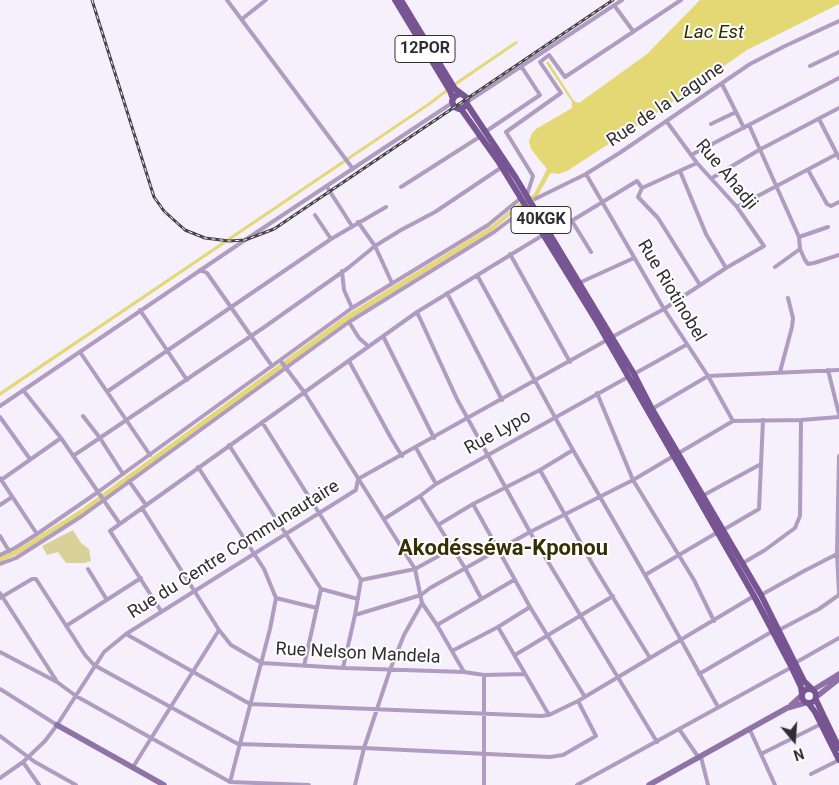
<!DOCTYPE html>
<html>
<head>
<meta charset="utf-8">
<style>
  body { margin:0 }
  #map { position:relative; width:839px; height:785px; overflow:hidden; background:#f6effc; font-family:Roboto,sans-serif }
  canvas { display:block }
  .north { position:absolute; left:769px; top:715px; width:50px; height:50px; -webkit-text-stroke:4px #fff; paint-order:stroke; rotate:162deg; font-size:14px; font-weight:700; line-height:20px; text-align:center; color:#302e32 }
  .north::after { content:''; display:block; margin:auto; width:18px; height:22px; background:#302e32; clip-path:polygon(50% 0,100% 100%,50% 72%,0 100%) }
</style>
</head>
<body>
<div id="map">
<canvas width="839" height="785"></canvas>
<div class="north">N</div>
</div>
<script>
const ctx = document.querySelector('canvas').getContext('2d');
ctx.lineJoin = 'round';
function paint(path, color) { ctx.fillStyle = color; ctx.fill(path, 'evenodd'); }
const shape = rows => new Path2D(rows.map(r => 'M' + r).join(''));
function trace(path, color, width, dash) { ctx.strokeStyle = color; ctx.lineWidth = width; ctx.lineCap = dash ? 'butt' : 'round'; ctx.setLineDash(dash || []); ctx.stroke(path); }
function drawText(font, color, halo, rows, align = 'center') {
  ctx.font = font + ' Roboto,sans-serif'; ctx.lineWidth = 4; ctx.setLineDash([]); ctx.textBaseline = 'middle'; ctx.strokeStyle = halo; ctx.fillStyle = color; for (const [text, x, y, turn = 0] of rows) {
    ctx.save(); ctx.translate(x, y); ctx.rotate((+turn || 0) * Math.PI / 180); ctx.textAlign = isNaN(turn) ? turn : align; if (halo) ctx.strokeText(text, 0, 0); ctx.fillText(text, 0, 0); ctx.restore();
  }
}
const green = shape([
  [73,530,81,543,89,549,91,561,84,563,66,563,58,552,47,555,42,546]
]);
const water = shape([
  [700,0,839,0,839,4,747,50,658,112,567,171,558,174,552,173,550,174,537,197,520,207,493,230,350,319,85,513,18,554,0,562,0,556,16,550,80,510,348,314,491,226,518,204,534,194,547,169,531,149,529,141,532,133,536,129,572,108,572,102,546,63,548,61,574,101,579,103,647,54],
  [516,41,518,43,458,84,430,105,0,396,0,392,428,103,457,81]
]);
const street = shape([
  [227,0,353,169],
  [614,5,633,31],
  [242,19,266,0],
  [810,66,839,52],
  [722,84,744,128],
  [467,102,622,0],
  [819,119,839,158],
  [711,124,736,112],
  [749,125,799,237,800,249,805,260,808,264,814,263,839,255],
  [485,132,540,95,521,66],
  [691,155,839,78],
  [808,170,827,204,831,206,839,202],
  [680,171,706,234,726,268],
  [586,174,664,309,708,376,733,421],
  [712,178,759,150,839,108],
  [327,187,352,226],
  [401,187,481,136],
  [642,188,697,163],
  [527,195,533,176,506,132,561,93,540,62,549,55,565,77,681,0],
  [535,199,586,174,621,152,750,64,785,46,839,21],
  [737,207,837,154],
  [315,215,331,239],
  [572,221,591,252],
  [358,222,375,246,392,283],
  [550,234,637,181,642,188,638,197,658,218,700,285],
  [799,237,828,227],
  [510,254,570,362],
  [775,267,800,249],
  [200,270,207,273,272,366],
  [342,271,344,290,352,308],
  [477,275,573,450,645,575,718,707],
  [579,283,634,258],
  [447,293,502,400],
  [140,310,187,380],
  [417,312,457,399,530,532,657,742],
  [349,322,359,338,368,346],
  [383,336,434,438],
  [612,337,664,309,726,268,764,246,737,207,697,163,667,122],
  [80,352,150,455],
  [280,360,304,392,415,569,422,603,437,625,464,672],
  [349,361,391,438,402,456],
  [828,370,839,414],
  [780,372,792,327,793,318,788,298],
  [634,374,686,345],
  [23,390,61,438,120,524],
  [108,391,331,239,386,207],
  [597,393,633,480,694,580,714,621],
  [0,406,245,240,452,103],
  [652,409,708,376,839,370],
  [83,416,100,438,123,474],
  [0,417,30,459],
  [262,422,361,580,355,615,343,668],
  [229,445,321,589,304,666],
  [416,448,436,484],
  [73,456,263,328,348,268,375,246,401,230,435,212,502,167],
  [839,456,837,554,839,593],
  [198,467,264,569,276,598,270,629,230,782],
  [540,470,593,565,650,658],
  [0,478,37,534],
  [1,480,61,438],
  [129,481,146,505],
  [704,495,761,464,763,420],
  [420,496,465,568,481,598],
  [473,504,530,607,585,697],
  [0,505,12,497],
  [142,508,219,630,231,645,262,663,343,668,464,672,484,675,525,674],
  [384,519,420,496,436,484,628,377],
  [438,525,473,504,540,470,573,450],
  [723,530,759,509,761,464],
  [0,536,9,551],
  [0,555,15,548,37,534,98,492,352,308,488,225,521,198],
  [743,563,765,550,795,528,797,523,800,516,801,420],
  [0,564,16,558,82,516,349,322,494,232,527,207],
  [88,569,107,600],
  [645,575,718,532],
  [361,580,415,569,453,548],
  [321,589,358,599],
  [0,593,56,680],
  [761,595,804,571,839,553],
  [0,598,32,579,36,579,85,655,94,665,238,744,364,748,550,757,563,755,596,736,578,701],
  [276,598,317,608],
  [161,611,110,531,417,312,543,235],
  [355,615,421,595,430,588,530,532,633,480,733,421,801,420,839,417],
  [437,625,514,580],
  [66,626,141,578],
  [498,627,549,715],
  [779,630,819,609,839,595],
  [126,634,250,704,541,716,549,715,578,701,754,596],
  [452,651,498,627,530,607],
  [0,652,57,682,76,696,230,782,309,785],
  [515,655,613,596],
  [795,663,839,638],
  [699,674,773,631],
  [484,675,484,785],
  [0,689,57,725],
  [679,729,699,758],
  [750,730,775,785],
  [0,736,35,762,76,785],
  [761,754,821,724],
  [701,757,708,785],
  [23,762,39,785],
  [133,767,219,630],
  [811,774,839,760],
  [0,778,23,762,45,741,57,725,104,652,126,634,356,490,358,479,607,340],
  [355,785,364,748,390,670,404,635,422,603],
  [577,785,792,667]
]);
const secondary = shape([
  [813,690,839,674],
  [816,697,839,679],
  [791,705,801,696],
  [57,725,164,785],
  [649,785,787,708,805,703]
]);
const primary = shape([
  [395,0,450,91,453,99],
  [401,0,455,89,467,98,466,106,459,109,454,107,452,101,455,96,460,94],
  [467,104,516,178,634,374,652,409,761,595,804,681,812,689],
  [461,109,498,161,597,322,754,596,790,664,801,687,802,694],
  '802 696a7 7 0 1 1 14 0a7 7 0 1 1-14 0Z',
  [816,700,839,748],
  [809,704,815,712,839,760]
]);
const rail = shape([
  [92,0,154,197,164,211,185,230,205,238,229,241,245,240,274,229,613,0]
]);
const shields = [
  [425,49,60],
  [541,220,60]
];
const shieldNames = [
  ["12POR",425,49],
  ["40KGK",541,220]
];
const streetNames = [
  ["Rue de la Lagune",666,105,-34],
  ["Rue Ahadji",726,175,50],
  ["Rue Riotinobel",671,291,59],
  ["Rue Lypo",498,433,-29],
  ["Rue du Centre Communautaire",234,550,-32],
  ["Rue Nelson Mandela",358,654,3]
];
const waterNames = [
  ["Lac Est",714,33]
];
const districtNames = [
  ["Akodésséwa-Kponou",503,549]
];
paint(green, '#d8d199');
paint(water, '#e4d875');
trace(street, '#af9cc0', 4);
trace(secondary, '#8f73a6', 5.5);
trace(primary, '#775492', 6);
trace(rail, '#464449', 3);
trace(rail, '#fff', 1, [4]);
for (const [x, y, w] of shields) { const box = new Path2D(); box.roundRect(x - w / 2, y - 13.5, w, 27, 4); ctx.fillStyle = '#fff'; ctx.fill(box); trace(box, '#302e32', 1); }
drawText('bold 16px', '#302e32', null, shieldNames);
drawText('18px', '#302e32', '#fff', streetNames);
drawText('italic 19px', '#332e02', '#fff', waterNames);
drawText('bold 22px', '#353004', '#fff', districtNames);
</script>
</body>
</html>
